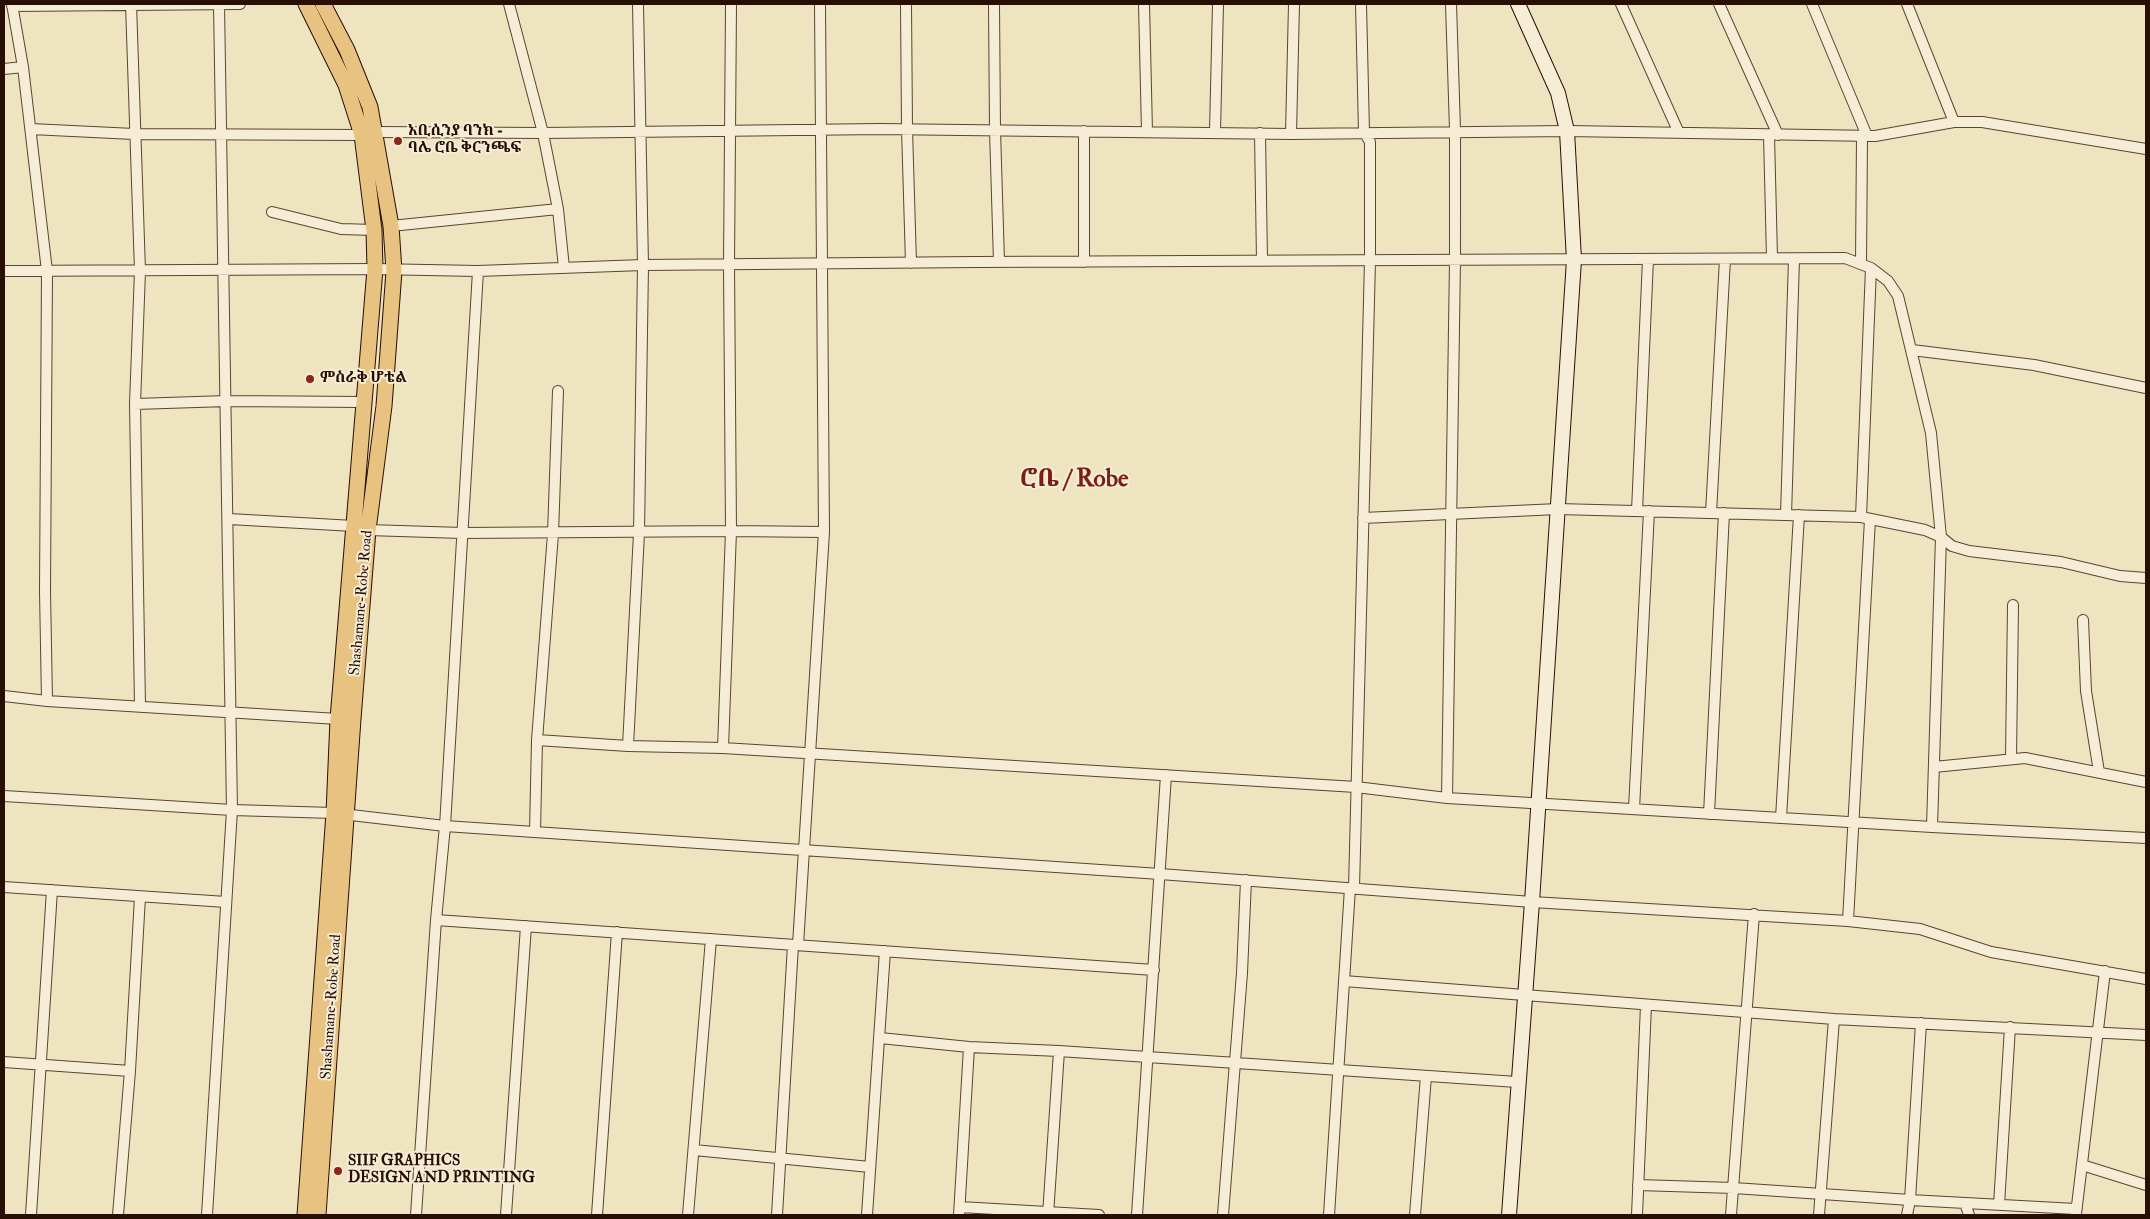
<!DOCTYPE html>
<html>
<head>
<meta charset="utf-8">
<style>
  body { margin:0 }
  #map { position:relative; width:2150px; height:1219px; overflow:hidden; background:#efe4c0; font-family:"IM FELL Double Pica",serif }
  canvas { display:block }
  .frame { position:absolute; inset:0; border:5px solid #290e03; pointer-events:none }
</style>
</head>
<body>
<div id="map">
<canvas width="2150" height="1219"></canvas>
<div class="frame"></div>
</div>
<script>
const ctx = document.querySelector('canvas').getContext('2d');
ctx.lineJoin = 'round';
const shape = rows => new Path2D(rows.map(r => 'M' + r).join(''));
function trace(path, color, width, dash) { ctx.strokeStyle = color; ctx.lineWidth = width; ctx.lineCap = dash ? 'butt' : 'round'; ctx.setLineDash(dash || []); ctx.stroke(path); }
function drawText(font, color, halo, rows, align = 'center') {
  ctx.font = font + ' "IM FELL Double Pica","Noto Serif Ethiopic",serif'; ctx.lineWidth = 4; ctx.setLineDash([]); ctx.textBaseline = 'middle'; ctx.strokeStyle = halo; ctx.fillStyle = color; for (const [text, x, y, turn = 0] of rows) {
    ctx.save(); ctx.translate(x, y); ctx.rotate((+turn || 0) * Math.PI / 180); ctx.textAlign = isNaN(turn) ? turn : align; if (halo) ctx.strokeText(text, 0, 0); ctx.fillText(text, 0, 0); ctx.restore();
  }
}
const street = shape([
  [12,4,23,67,47,271,45,591,47,701],
  [131,4,140,271,135,404,140,706],
  [509,4,543,133,558,209,564,268],
  [906,4,907,129,911,263],
  [994,4,995,130,999,262],
  [1144,4,1147,132],
  [1621,4,1679,133],
  [1719,4,1778,135],
  [1812,4,1867,136],
  [1907,4,1954,122],
  [12,6,240,4],
  [4,69,23,67],
  [31,129,134,134,362,135],
  [1084,131,1084,262],
  [376,132,543,133,880,129,1291,134,1567,131,1875,136,1954,122,1982,122,2146,149],
  [1215,132,1218,4],
  [1260,133,1262,261],
  [1291,134,1294,4],
  [1769,135,1772,258],
  [272,212,341,229,374,230],
  [391,226,558,209],
  [1861,264,1862,136],
  [4,271,375,269,478,271,643,265,976,262,1845,258,1871,268,1888,281,1898,296,1931,433,1941,537,1932,827],
  [1912,350,2034,365,2146,388],
  [135,404,227,401,363,402],
  [1637,511,1648,259],
  [1711,513,1725,259],
  [1786,515,1794,259],
  [1861,517,1871,268],
  [1363,518,1558,509,1861,517,1925,530,1941,537,1952,546,1969,551,2061,562,2120,576,2146,578],
  [229,519,354,526,368,530,462,533,731,531,824,532],
  [2083,620,2086,691,2099,772],
  [4,696,47,701,338,719],
  [537,740,628,746,723,748,1356,787,1447,798,1932,827,2146,838],
  [628,746,639,533,643,265,638,4],
  [723,748,731,531,729,265,731,4],
  [2011,758,2013,605],
  [1934,767,2025,758,2146,782],
  [4,796,232,810,334,813,445,826,1160,874,1532,902,1848,921,1920,929,1991,952,2146,979],
  [1447,798,1455,260,1455,130,1451,4],
  [1634,809,1649,511],
  [1709,814,1724,513],
  [1781,818,1799,515],
  [535,832,537,740,553,534,558,391],
  [4,887,226,902],
  [1354,888,1370,261,1370,142,1364,132,1361,4],
  [436,920,1154,970],
  [1848,921,1870,519],
  [798,945,824,532,820,4],
  [1344,981,1834,1019,2146,1035],
  [880,1038,969,1047,1059,1051,1517,1082],
  [4,1062,130,1071],
  [694,1150,870,1167],
  [2082,1165,2146,1185],
  [1638,1185,1734,1188,1910,1200,2076,1209],
  [1965,1203,1969,1215],
  [1999,1205,2010,1027],
  [960,1207,1099,1215],
  [2076,1214,2105,971],
  [31,1215,52,890],
  [118,1215,130,1071,140,897],
  [207,1215,232,810,219,4],
  [416,1215,436,920,445,826,478,271],
  [506,1215,526,926],
  [597,1215,617,932],
  [688,1215,711,939],
  [777,1215,793,945],
  [867,1215,885,951],
  [959,1215,969,1047],
  [1048,1215,1059,1051],
  [1137,1215,1166,775],
  [1223,1215,1242,973,1246,880],
  [1329,1215,1350,888],
  [1415,1215,1426,1076],
  [1637,1215,1646,1005],
  [1731,1215,1754,914],
  [1819,1215,1834,1019],
  [1907,1215,1910,1200,1921,1023]
]);
const secondary = shape([
  [1509,1215,1532,902,1574,260,1567,131,1558,93,1518,4]
]);
const primary = shape([
  [305,1215,334,813,338,719,375,269,374,230,362,135,346,85,306,4],
  [318,1215,353,719,368,530,384,406,394,271,391,226,370,107,347,50,323,4]
]);
const markers = [
  [398,141,5,"#8f2418"],
  [310,379,5,"#8f2418"],
  [338,1171,5,"#8f2418"]
];
const poiNames = [
  ["አቢሲንያ ባንክ -",408,132],
  ["ባሌ ሮቤ ቅርንጫፍ",408,149],
  ["ምስራቅ ሆቴል",320,379],
  ["SIIF GRAPHICS",348,1162],
  ["DESIGN AND PRINTING",348,1179]
];
const streetNames = [
  ["Shashamane-Robe Road",362,603,-85],
  ["Shashamane-Robe Road",332,1007,-86]
];
const townNames = [
  ["ሮቤ / Robe",1074,481]
];
trace(street, '#5a4432', 12);
trace(secondary, '#290e03', 16);
trace(primary, '#290e03', 17);
trace(street, '#f5edd6', 10);
trace(secondary, '#f5edd6', 14);
trace(primary, '#e8c280', 15);
for (const [x, y, r, color] of markers) { const dot = new Path2D(); dot.arc(x, y, r, 0, 2 * Math.PI); ctx.fillStyle = color; ctx.fill(dot); trace(dot, '#f5edd6', 2); }
drawText('bold 15px', '#290e03', '#f5edd6', poiNames, 'left');
drawText('15px', '#290e03', '#f5edd6', streetNames);
drawText('bold 25px', '#7a1f14', '#f5edd6', townNames);
</script>
</body>
</html>
